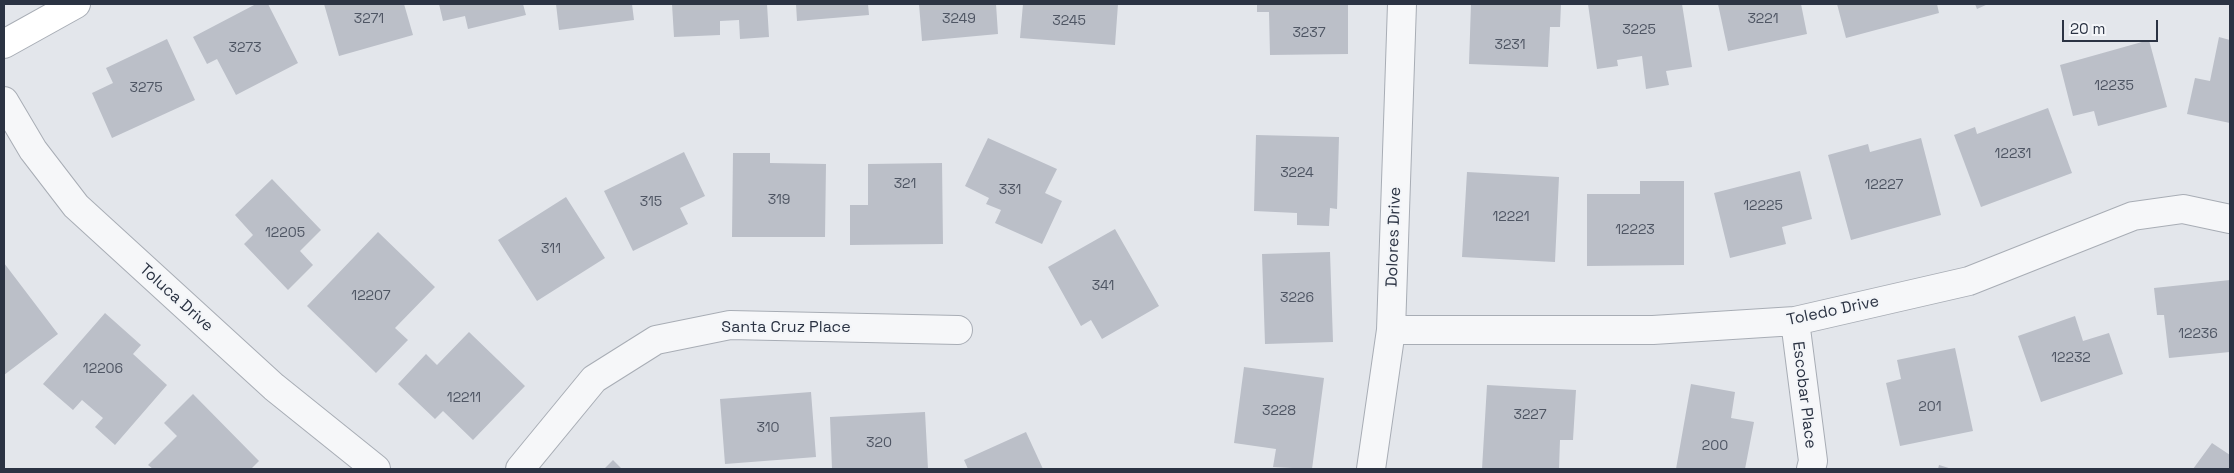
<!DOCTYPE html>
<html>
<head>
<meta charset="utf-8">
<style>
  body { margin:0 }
  #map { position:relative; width:2234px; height:473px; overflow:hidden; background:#e3e6eb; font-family:"Space Grotesk",sans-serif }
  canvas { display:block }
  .frame { position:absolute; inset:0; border:5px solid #2b3343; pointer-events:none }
  .scale { position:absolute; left:2062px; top:20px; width:96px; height:22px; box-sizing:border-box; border:2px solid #2b3343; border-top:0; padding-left:6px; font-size:15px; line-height:18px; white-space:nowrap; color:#2b3343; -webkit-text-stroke:4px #f3f5f8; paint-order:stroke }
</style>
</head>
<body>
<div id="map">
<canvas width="2234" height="473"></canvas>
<div class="frame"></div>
<div class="scale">20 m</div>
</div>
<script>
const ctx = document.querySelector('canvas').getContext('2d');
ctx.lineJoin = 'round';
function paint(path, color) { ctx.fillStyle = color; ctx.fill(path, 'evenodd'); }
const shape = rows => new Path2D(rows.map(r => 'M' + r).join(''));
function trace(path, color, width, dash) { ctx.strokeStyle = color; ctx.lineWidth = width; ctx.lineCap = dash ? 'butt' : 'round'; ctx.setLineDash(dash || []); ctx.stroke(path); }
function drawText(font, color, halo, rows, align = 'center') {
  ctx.font = font + ' "Space Grotesk",sans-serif'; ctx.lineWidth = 4; ctx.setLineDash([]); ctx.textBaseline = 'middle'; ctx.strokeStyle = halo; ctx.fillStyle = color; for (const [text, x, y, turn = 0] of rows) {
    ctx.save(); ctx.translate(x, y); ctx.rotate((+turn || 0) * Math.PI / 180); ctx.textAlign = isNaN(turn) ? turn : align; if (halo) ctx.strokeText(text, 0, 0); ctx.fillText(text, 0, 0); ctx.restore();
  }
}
const building = shape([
  [256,4,268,4,298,63,236,95,217,59,207,64,193,37],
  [324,4,404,4,413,35,339,56],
  [439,4,523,4,526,15,468,29,465,16,443,21],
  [556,4,632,4,634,20,559,30],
  [672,4,767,4,769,37,740,39,739,20,720,21,720,35,674,37],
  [796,4,868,4,869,15,797,21],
  [919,4,996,4,998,34,922,41],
  [1023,4,1118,4,1115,45,1020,38],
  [1257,4,1348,4,1348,54,1270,55,1269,12,1257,12],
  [1471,4,1561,4,1560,27,1550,27,1548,67,1469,64],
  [1588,4,1682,4,1692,67,1666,71,1669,85,1646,89,1642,56,1617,60,1618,66,1597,69],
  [1718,4,1801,4,1807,34,1728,51],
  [1837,4,1937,4,1939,13,1846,38],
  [1975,4,1988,4,1977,9],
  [2219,37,2230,40,2230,123,2187,114,2195,78,2210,81],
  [167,39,195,100,112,138,92,93,113,83,106,68],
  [2149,40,2167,107,2098,126,2094,111,2073,116,2060,65],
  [2048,108,2072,173,1981,207,1954,135,1975,127,1977,134],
  [1256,135,1339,137,1337,209,1330,208,1329,226,1297,225,1297,213,1254,211],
  [988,138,1057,169,1045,193,1062,201,1042,244,995,223,1001,210,986,204,989,198,965,186],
  [1921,138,1941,215,1851,240,1828,155,1868,144,1870,152],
  [684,152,705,196,680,208,688,224,633,251,604,191],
  [733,153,770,153,770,163,826,164,825,237,732,237],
  [942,163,943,244,850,245,850,205,868,205,868,164],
  [1800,171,1812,219,1782,227,1786,244,1730,258,1714,193],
  [1467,172,1559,177,1555,262,1462,257],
  [272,179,321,230,300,251,313,265,288,290,244,244,253,235,235,215],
  [1640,181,1684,181,1684,265,1587,266,1587,194,1640,194],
  [566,197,605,258,537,301,498,240],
  [1115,229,1159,306,1102,339,1091,320,1081,326,1048,267],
  [378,232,435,287,395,328,408,340,376,373,307,306],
  [1330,252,1333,342,1265,344,1262,254],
  [4,263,58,334,4,375],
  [2230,280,2230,352,2169,358,2164,315,2157,315,2154,288],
  [105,313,141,345,133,354,167,385,115,445,95,427,103,418,82,400,73,410,43,384],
  [2075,316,2083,341,2109,333,2123,374,2041,402,2018,336],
  [469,332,525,386,473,440,443,411,435,419,398,384,426,354,437,365],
  [1955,348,1973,431,1900,446,1886,383,1901,379,1897,360],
  [1244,367,1324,378,1312,469,1273,467,1276,449,1234,443],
  [1691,384,1735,392,1731,418,1754,422,1745,469,1676,469],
  [1487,385,1576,390,1573,440,1560,440,1559,469,1482,469],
  [811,392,816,457,725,464,720,399],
  [193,394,259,461,251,469,153,469,148,465,177,436,164,423],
  [925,412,928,469,832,469,830,417],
  [1026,432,1043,469,968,469,964,460],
  [2212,443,2230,455,2230,469,2193,469],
  [613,460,622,469,604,469],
  [1939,465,1952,469,1938,469]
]);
const street = shape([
  [4,101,33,150,76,206,274,387,376,469],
  [1795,321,1813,461,1811,469],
  [1391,330,1653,330,1795,321,1969,281,2133,216,2183,209,2230,219],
  [520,469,594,379,656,340,730,325,958,330],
  [1371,469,1391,330,1402,4]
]);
const secondary = shape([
  [4,44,76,4]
]);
const numberNames = [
  ["3271",369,19],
  ["3249",959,19],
  ["3221",1763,19],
  ["3245",1069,21],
  ["3225",1639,30],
  ["3237",1309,33],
  ["3231",1510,45],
  ["3273",245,48],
  ["12235",2114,86],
  ["3275",146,88],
  ["12231",2013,154],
  ["3224",1297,173],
  ["321",905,184],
  ["12227",1884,185],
  ["331",1010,190],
  ["319",779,200],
  ["315",651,202],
  ["12225",1763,206],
  ["12221",1511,217],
  ["12223",1635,230],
  ["12205",285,233],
  ["311",551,249],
  ["341",1103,286],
  ["12207",371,296],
  ["3226",1297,298],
  ["12236",2198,334],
  ["12232",2071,358],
  ["12206",103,369],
  ["12211",464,398],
  ["201",1930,407],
  ["3228",1279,411],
  ["3227",1530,415],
  ["310",768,428],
  ["320",879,443],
  ["200",1715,446]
];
const streetNames = [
  ["Dolores Drive",1394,237,-88],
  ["Toluca Drive",176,298,42],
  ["Toledo Drive",1833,311,-12],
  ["Santa Cruz Place",786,328],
  ["Escobar Place",1804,395,83]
];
paint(building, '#bbbfc8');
trace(street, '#a8adb5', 30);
trace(secondary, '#a8adb5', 30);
trace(street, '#f6f7f9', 28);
trace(secondary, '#fff', 28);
drawText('14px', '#4f5664', null, numberNames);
drawText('16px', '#2b3343', '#f3f5f8', streetNames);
</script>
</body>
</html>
